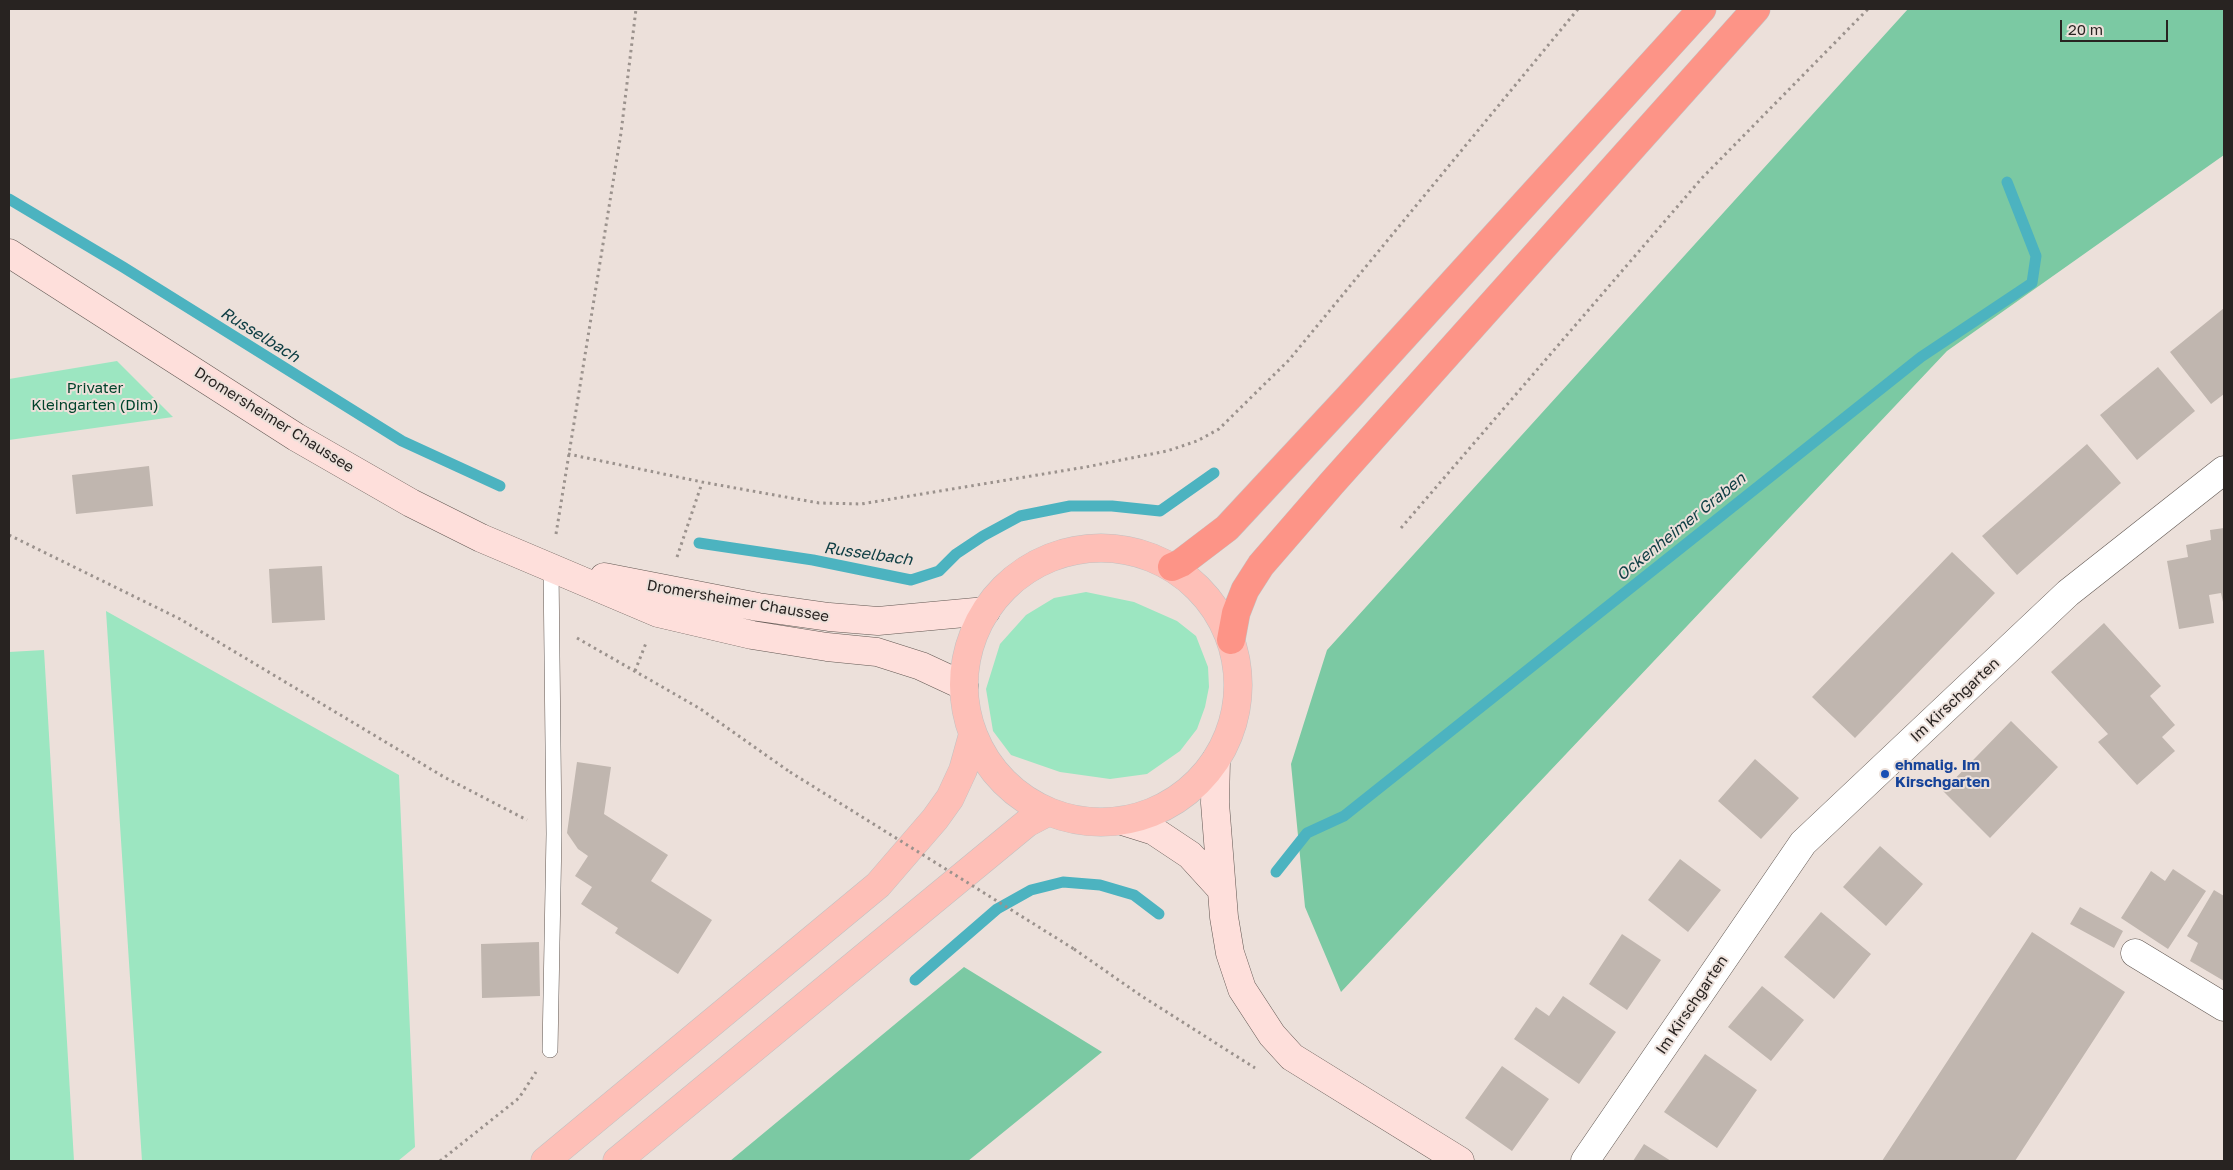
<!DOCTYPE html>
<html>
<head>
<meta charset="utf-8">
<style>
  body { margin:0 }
  #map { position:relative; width:2233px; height:1170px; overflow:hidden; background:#ece0da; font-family:"Golos Text",sans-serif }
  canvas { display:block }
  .frame { position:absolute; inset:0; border:10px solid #282321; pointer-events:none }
  .scale { position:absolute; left:2060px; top:20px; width:108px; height:22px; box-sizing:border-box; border:2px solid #282321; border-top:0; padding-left:6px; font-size:15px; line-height:18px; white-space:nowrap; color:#282321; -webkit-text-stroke:4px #ece0da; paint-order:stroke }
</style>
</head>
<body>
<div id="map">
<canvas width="2233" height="1170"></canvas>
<div class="frame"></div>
<div class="scale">20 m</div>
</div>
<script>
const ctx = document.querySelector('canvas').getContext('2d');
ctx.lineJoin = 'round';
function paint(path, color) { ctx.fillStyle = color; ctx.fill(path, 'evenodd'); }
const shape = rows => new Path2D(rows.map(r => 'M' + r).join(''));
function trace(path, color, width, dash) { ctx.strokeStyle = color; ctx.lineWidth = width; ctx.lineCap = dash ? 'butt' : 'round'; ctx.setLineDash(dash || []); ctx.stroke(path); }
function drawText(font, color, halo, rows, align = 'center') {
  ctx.font = font + ' "Golos Text",sans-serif'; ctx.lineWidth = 4; ctx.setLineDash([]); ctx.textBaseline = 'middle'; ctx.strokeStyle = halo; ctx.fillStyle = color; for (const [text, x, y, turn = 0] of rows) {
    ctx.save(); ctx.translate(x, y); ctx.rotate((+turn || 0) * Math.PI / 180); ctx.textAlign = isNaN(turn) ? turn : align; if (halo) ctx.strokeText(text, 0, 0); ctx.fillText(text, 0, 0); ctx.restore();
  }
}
const green = shape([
  [117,361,173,417,9,440,9,379],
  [1086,592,1134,602,1177,621,1196,636,1208,667,1209,687,1205,707,1197,729,1180,751,1147,774,1110,779,1060,772,1011,755,993,731,986,689,1000,644,1026,615,1054,598],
  [106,611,399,775,415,1147,398,1161,142,1161],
  [44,650,74,1161,9,1161,9,652]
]);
const forest = shape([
  [1908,9,2224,9,2224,155,1947,351,1341,992,1305,907,1291,764,1327,650],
  [964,967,1102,1052,968,1161,730,1161]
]);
const stream = shape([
  [9,199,123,267,402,441,500,486],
  [699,543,813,560,911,580,939,571,956,554,983,536,1020,516,1070,506,1112,506,1160,511,1214,473],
  [1276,872,1307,833,1344,816,1921,357,2032,283,2036,256,2007,182],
  [915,980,997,909,1031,890,1063,882,1100,885,1134,895,1159,914]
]);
const building = shape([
  [2224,308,2224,394,2211,404,2170,352],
  [2158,367,2195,411,2137,460,2100,415],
  [2087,444,2121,483,2017,575,1982,536],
  [149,466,153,506,76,514,72,475],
  [2224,528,2224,601,2223,602,2221,593,2209,595,2214,623,2179,629,2167,561,2188,557,2186,545,2211,540,2210,530],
  [1952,552,1995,593,1855,738,1812,697],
  [322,566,325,620,272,623,269,569],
  [2104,623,2161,686,2150,696,2175,725,2162,737,2175,751,2137,785,2098,742,2108,734,2051,672],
  [2011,721,2058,767,1990,838,1943,791],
  [1755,759,1799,798,1761,839,1718,801],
  [577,762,611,767,604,814,668,855,651,881,712,920,678,974,615,933,618,928,581,904,592,887,575,876,588,856,578,849,567,833],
  [1880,846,1923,884,1886,926,1843,887],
  [1680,859,1721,890,1688,932,1648,900],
  [2173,869,2206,891,2168,949,2121,918,2151,871,2165,881],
  [2214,890,2224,896,2224,981,2190,961,2198,943,2187,936],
  [2080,907,2123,931,2114,948,2070,924],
  [1821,912,1871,954,1834,999,1784,957],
  [2032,932,2125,992,2015,1161,1882,1161],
  [1622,934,1661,960,1627,1010,1589,984],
  [539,942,540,996,482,998,481,944],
  [1762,986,1804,1020,1771,1061,1728,1027],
  [1563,996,1616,1032,1579,1084,1514,1039,1536,1007,1549,1016],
  [1705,1054,1757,1090,1717,1148,1664,1112],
  [1502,1066,1549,1099,1512,1151,1465,1118],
  [1644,1144,1671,1161,1633,1161]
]);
const path = shape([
  [568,454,702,482,819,503,861,504,1086,467,1167,451,1197,441,1219,429,1289,360,1578,9],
  [1401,528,1702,178,1868,9],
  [556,534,621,133,636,9],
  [9,535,180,619,444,777,527,820],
  [677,557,702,483],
  [577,638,699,708,790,772],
  [635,671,646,643],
  [1074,949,1140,995,1255,1068],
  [440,1161,519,1098,536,1072]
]);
const lane = shape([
  [550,1050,554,834,551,567]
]);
const street = shape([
  [2135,953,2224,1007],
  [1585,1161,1803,843,2068,593,2224,470]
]);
const secondary = shape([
  [9,253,296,437,411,503,481,538,658,613,752,635,827,647,877,652,921,666,964,686],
  [604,577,758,607,829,617,878,621,986,611],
  [1216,760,1215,803,1224,917,1230,953,1242,989,1272,1035,1292,1057,1460,1161],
  [1122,821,1154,831,1190,855,1221,889]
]);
const primary = shape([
  '964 685a137 137 0 1 1 274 0a137 137 0 1 1-274 0Z',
  [545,1161,878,885,935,819,950,798,963,770,973,734],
  [617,1161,1027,823,1048,812]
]);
const highway = shape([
  [1172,567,1181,563,1227,528,1348,398,1702,9],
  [1231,640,1236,613,1245,590,1261,565,1332,483,1756,9]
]);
const pathBridge = shape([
  [790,772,1074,949]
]);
const markers = [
  [1885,774,5,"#1a4fb4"]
];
const parkNames = [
  ["Privater",95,388],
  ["Kleingarten (Dim)",95,405]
];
const streetNames = [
  ["Dromersheimer Chaussee",274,420,32],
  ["Dromersheimer Chaussee",738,601,10],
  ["Im Kirschgarten",1955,700,-43],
  ["Im Kirschgarten",1692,1005,-56]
];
const transitNames = [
  ["ehmalig. Im",1895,765],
  ["Kirschgarten",1895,782]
];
const waterNames = [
  ["Russelbach",260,335,32],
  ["Ockenheimer Graben",1681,527,-39],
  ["Russelbach",868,554,8]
];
paint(green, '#9ce6c1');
paint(forest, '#7bc9a3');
trace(stream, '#4cb3c0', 11);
paint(building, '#c0b6af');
trace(lane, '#625853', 16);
trace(street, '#625853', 29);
trace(secondary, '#625853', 29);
trace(primary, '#c3c1c1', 29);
trace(highway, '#c3c1c1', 29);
trace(path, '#9b928d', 3, [2.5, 4]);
trace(lane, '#fff', 15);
trace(street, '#fff', 28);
trace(secondary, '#fedfdb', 28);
trace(primary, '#febfb7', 28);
trace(highway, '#fd9487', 28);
trace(pathBridge, '#9b928d', 3, [2.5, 4]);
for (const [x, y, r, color] of markers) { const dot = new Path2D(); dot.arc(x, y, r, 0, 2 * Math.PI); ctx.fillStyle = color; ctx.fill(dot); trace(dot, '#ece0da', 2); }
drawText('15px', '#00432b', '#ece0da', parkNames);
drawText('15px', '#282321', '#ece0da', streetNames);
drawText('bold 15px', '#164399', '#ece0da', transitNames, 'left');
drawText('italic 16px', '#0d3d43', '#ece0da', waterNames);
</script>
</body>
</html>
